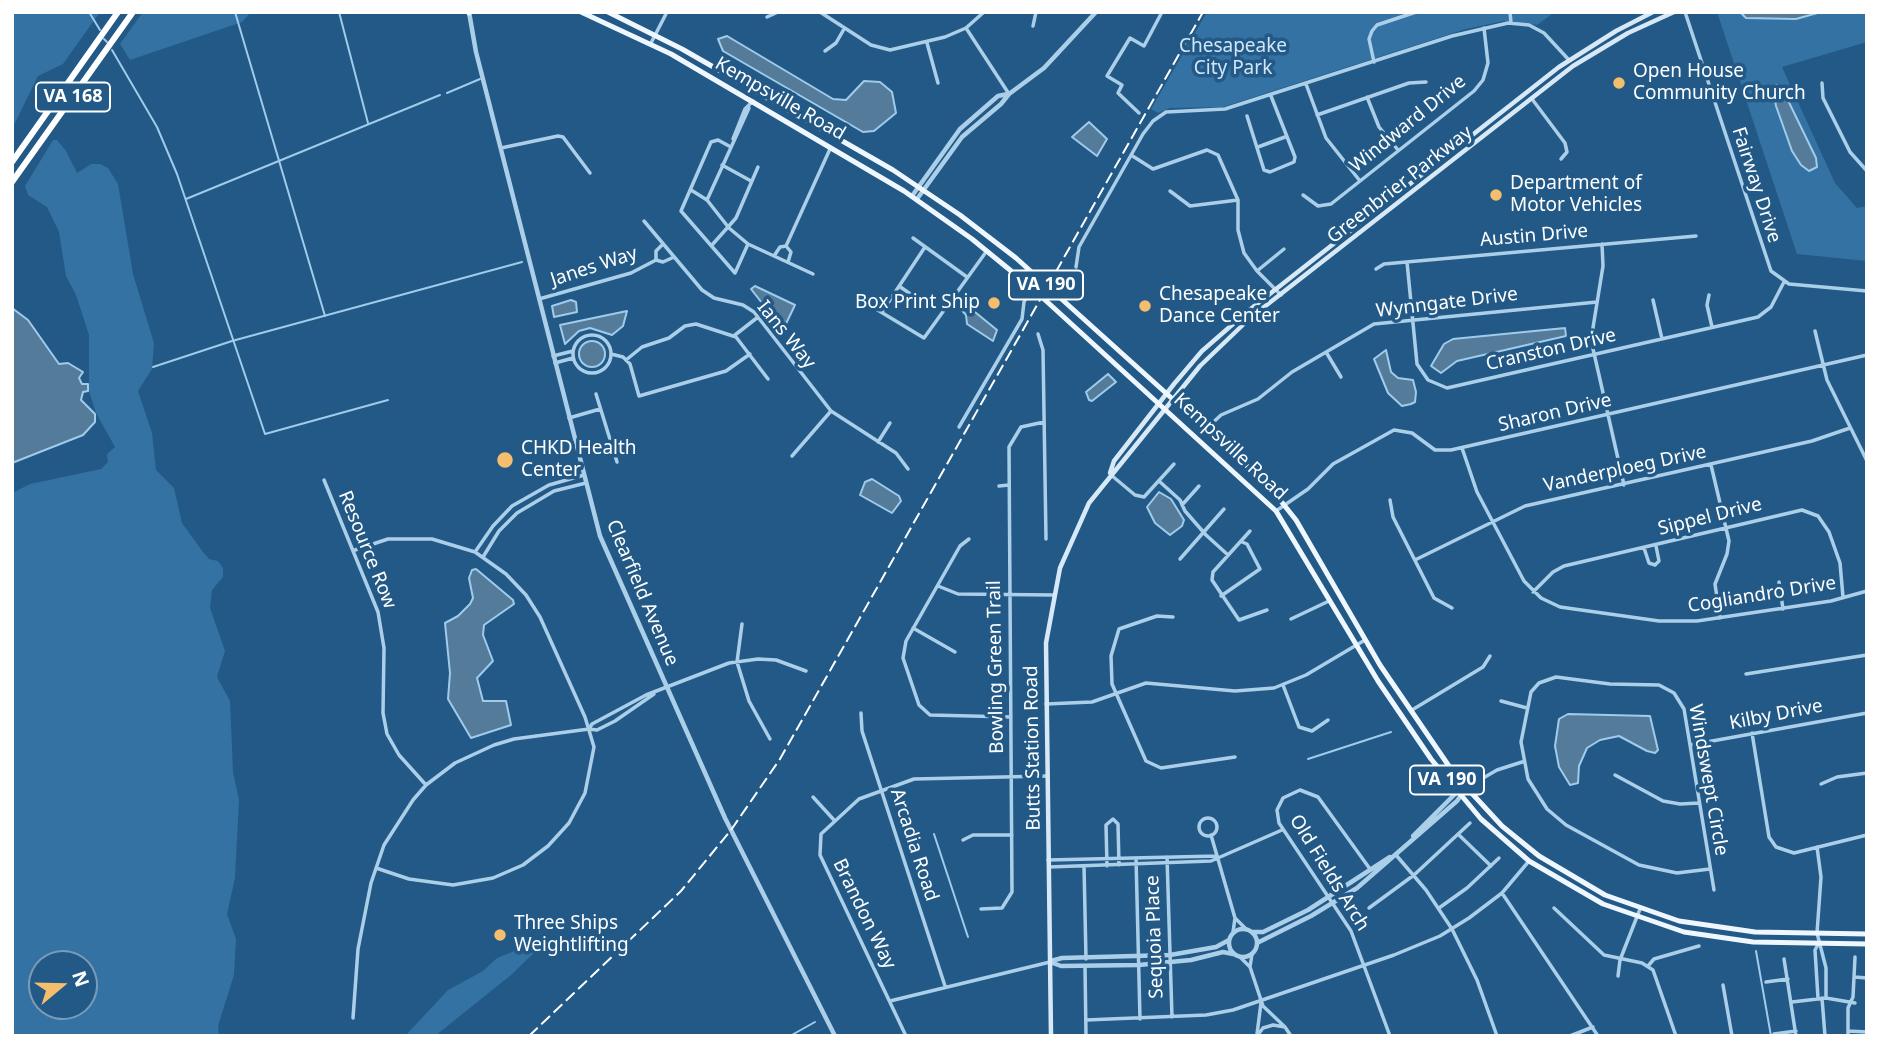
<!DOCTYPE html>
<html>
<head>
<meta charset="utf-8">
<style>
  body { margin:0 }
  #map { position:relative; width:1879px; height:1048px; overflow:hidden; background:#225986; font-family:"Noto Sans",sans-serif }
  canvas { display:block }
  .frame { position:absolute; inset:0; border:14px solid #fff; pointer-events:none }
  .north { position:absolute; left:28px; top:950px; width:70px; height:70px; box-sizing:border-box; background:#225986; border:2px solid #7a9bb6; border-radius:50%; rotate:71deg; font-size:19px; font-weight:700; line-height:28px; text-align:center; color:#fff }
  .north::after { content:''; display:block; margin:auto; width:24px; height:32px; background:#f5be6e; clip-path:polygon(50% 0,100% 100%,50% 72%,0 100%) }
</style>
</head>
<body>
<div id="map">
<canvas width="1879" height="1048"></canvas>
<div class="frame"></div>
<div class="north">N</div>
</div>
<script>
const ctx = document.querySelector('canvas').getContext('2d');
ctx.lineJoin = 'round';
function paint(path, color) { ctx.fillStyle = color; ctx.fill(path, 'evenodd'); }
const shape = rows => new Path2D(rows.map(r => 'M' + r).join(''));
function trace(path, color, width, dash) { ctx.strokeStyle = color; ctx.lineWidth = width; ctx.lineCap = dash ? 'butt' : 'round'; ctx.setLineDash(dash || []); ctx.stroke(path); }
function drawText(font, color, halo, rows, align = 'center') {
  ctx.font = font + ' "Noto Sans",sans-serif'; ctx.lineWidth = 7; ctx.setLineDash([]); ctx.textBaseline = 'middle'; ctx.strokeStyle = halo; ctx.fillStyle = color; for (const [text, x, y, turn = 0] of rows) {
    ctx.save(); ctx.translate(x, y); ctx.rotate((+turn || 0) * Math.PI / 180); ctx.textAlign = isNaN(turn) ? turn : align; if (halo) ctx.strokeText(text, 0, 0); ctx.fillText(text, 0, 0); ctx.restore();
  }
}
const green = shape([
  [12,12,100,12,63,64,38,76,12,129],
  [143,12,251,12,242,22,130,60,120,44],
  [1207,12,1560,12,1552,14,1537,25,1504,21,1466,29,1223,107,1170,108,1158,113,1151,109],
  [1717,12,1867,12,1867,42,1782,67,1835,183,1857,208,1867,206,1867,261,1797,254],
  [53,140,57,140,66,151,77,173,91,164,100,164,108,168,118,184,133,274,154,343,152,369,138,391,152,433,156,470,174,488,182,523,203,552,209,559,218,561,223,568,223,577,212,590,210,608,225,651,217,677,230,701,233,772,239,800,235,878,227,914,236,939,234,975,218,1026,219,1036,12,1036,12,493,30,484,101,469,108,462,107,454,115,447,96,413,89,391,89,335,76,295,66,276,59,232,47,207,28,195,25,186],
  [42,964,84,964,84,1006,42,1006],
  [539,941,537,950,511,975,435,1036,405,1036,448,990,483,971,497,958]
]);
const water = shape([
  [1740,12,1821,12,1796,19,1746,18,1740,12],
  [727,36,833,99,846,100,864,81,880,82,892,92,896,113,874,131,863,132,723,51,718,39,727,36],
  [1776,85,1782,88,1816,158,1817,167,1809,171,1801,165,1792,151,1776,106,1773,89,1776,85],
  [1089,122,1107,139,1097,156,1072,137,1089,122],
  [755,286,795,305,783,330,751,289,755,286],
  [959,299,997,330,993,341,967,324,966,315,956,304,959,299],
  [571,300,576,302,577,312,554,317,552,306,571,300],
  [12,308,28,320,59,364,68,363,83,372,79,378,82,384,88,384,88,391,83,392,81,400,95,414,95,422,83,435,12,463,12,308],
  [627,311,623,326,612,335,590,328,579,331,565,344,560,325,627,311],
  [1565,328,1566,336,1457,361,1441,373,1431,366,1444,344,1453,339,1565,328],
  '579 354a13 13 0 1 1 26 0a13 13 0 1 1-26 0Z',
  [1386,350,1391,372,1398,378,1413,380,1416,392,1415,402,1411,404,1402,406,1388,393,1374,359,1386,350],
  [1108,374,1116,382,1092,401,1089,400,1086,392,1108,374],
  [872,479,899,496,901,501,892,513,860,495,865,482,872,479],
  [1159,492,1171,499,1184,520,1182,526,1170,535,1155,523,1147,507,1159,492],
  [476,569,513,600,514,604,484,625,483,635,493,661,477,678,483,701,506,701,511,725,471,738,448,699,450,673,445,623,458,616,470,604,473,598,469,578,472,570,476,569],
  [1568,714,1650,716,1658,750,1655,753,1647,751,1619,736,1600,740,1587,748,1579,766,1578,783,1570,785,1559,767,1555,746,1559,719,1568,714]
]);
const stream = shape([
  [89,12,100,30],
  [235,12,325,316],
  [339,12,368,123],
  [104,39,107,42],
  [112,50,157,127,177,174,265,434,388,400],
  [447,93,480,79],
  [186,199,440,95],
  [153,367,232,341,522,262],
  [1308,759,1391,732],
  [934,834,968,937],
  [1756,951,1771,1036],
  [790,1036,815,1022]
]);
const minor = shape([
  [820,12,871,45,890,50,945,37,966,28,984,12],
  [1510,12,1511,23],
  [1685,12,1771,271,1789,284,1867,291],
  [767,17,778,12],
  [1033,26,1036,12],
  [966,28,1009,94],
  [651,43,667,12],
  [927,43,938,83],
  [825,51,836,43,844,29],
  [1374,62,1369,39,1372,31,1377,25,1416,12],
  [1822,83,1823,98,1850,152,1867,171],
  [1306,84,1326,138,1360,181],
  [1367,97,1379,127,1398,150],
  [1532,99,1565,143,1567,152,1561,159],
  [1139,113,1118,93,1122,85,1107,76,1130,38,1144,46,1162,12],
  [1317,115,1409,83,1426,82],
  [1247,116,1264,170,1270,172,1294,162,1295,157,1271,96],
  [733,139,745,109,753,101],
  [729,146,718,140,711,142,681,211,735,273,748,244],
  [1258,147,1285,137],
  [501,148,558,136,563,137,590,173],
  [1131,155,1153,169,1207,150,1218,155,1238,200,1238,230,1244,253,1257,271,1281,295],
  [722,165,751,181],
  [691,190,707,200,729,228,748,244,813,274],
  [1170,191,1190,206,1238,200],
  [1303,195,1318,206,1331,204,1474,91,1483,80,1488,63,1484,28],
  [707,200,749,108],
  [644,221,702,290,714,298,743,305,754,312,831,411,896,453,908,469],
  [913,238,967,277],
  [663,244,656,251,656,260,663,262,674,257],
  [1602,244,1603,266,1591,340,1624,485],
  [712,245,736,218,758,167],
  [786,246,830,149],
  [774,256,780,247,786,246,791,252,788,262],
  [1407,262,1417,364,1428,380,1447,388,1758,317,1771,307,1784,282],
  [1076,267,1079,247,1143,134,1153,121,1166,112,1225,109,1452,36,1508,23,1529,25,1544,33,1569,60],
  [1376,269,1384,264,1696,236],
  [1257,271,1284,249],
  [899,286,916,298],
  [1709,295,1707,305,1712,327],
  [539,299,631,273,656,260],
  [861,300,924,338,986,252],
  [1653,300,1662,339],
  [882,312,925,247],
  [1815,331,1827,380,1867,461],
  [1038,334,1043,350,1046,539],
  '573 354a19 19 0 1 1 38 0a19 19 0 1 1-38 0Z',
  [735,335,758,317],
  [1326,352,1341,377],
  [611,354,623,357,630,364,639,396,726,371,750,354],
  [553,356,573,351],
  [626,360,642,347,669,338,685,326,696,324,736,337,768,379],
  [555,363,573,358],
  [596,394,617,462],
  [569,418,600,409],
  [959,427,1022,319,1024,302,1032,288],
  [1206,429,1221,415,1258,399,1292,372,1374,324,1597,302],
  [878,442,890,423],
  [1462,448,1477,492,1524,581,1541,598,1560,607,1659,621,1697,621,1831,601,1867,591],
  [792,456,831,411],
  [1711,465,1729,541,1727,554,1715,584,1720,618],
  [1111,475,1135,495,1144,497,1174,464],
  [324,480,378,612,384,648,383,713,387,734,399,755,426,785],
  [1159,481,1180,500,1185,511,1206,535,1228,555],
  [999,486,1009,485],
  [1390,500,1393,517,1434,598,1452,608],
  [1182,505,1199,486],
  [1276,511,1308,489,1333,464,1394,430,1412,433,1435,450,1451,450,1867,355],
  [1250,531,1213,572,1212,580,1239,620,1267,610],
  [969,539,960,546,906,641,903,658,919,705,930,715,1011,717],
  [1644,548,1649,563,1655,565,1659,561,1656,546],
  [355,550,388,539,432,539,475,552,506,574,526,595,540,617,585,717,594,747,585,793,569,823,548,846,523,865,493,878,453,885,409,879,376,868],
  [475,552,493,526,512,506,549,485,584,475],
  [483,557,499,531,517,513,554,491,586,483],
  [1180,559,1224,509],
  [1415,560,1525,506,1812,441,1850,428],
  [1779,582,1783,609],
  [938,586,958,594,1053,595],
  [1533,592,1553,572,1564,566,1802,510,1818,516,1829,532,1840,563,1843,597],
  [1221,596,1260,569,1247,544,1242,542],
  [1173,617,1157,616,1119,629,1111,656,1112,684,1146,761,1161,768,1235,757],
  [1291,619,1329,601],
  [742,624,737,662,749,701,770,739],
  [913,628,955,652],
  [1746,674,1867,655],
  [1283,685,1299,727,1312,731,1328,720],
  [654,694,615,721,597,730,589,729,592,724,646,695,729,663,758,659,776,660,806,671],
  [1501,701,1527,708],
  [1046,704,1092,702,1146,683,1235,691,1274,688,1306,675,1365,640],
  [1412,710,1483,667,1490,656],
  [861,713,862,731,945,986],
  [1752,733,1769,837,1776,847,1794,853,1867,835],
  [1690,745,1867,713],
  [1615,775,1663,801,1680,804,1699,803],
  [1821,784,1837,777,1867,773],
  [1466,788,1497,770,1522,762],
  [813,797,834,820],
  '1199 827a9 9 0 1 1 18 0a9 9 0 1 1-18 0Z',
  [1458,834,1491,866],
  [1211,835,1235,918],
  [963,840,973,835,1012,835],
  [1817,847,1821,877,1817,933,1826,968,1826,998],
  [1396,855,1426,890,1452,929,1477,980,1497,1036],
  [1167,857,1172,1017],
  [1136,858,1140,1019],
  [1048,860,1217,856],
  [1084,866,1086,959],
  [1107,866,1106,825,1113,819,1118,824,1119,865],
  [1049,867,1211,861,1282,830],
  [1370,869,1318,797,1300,790,1283,798,1277,810,1279,823,1351,931,1390,1036],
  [1710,869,1677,873,1639,865,1566,825,1547,809,1528,779,1521,742,1531,692,1539,683,1556,677,1610,684,1659,685,1674,693,1684,709,1690,745,1714,890],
  [1502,893,1598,1036],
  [1369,908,1414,875,1470,823],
  [1439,908,1467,888,1499,858],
  [1554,908,1604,955,1642,963,1653,970,1676,1036],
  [981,909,1002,908,1012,892,1009,447,1021,427,1044,422],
  [1233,932,1235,918,1246,929],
  [1240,957,1250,967,1252,954],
  [1784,959,1796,1036],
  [1085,966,1086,1036],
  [1648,966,1654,959,1699,946],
  [1250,967,1263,1006,1285,1027],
  [1618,976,1620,960,1640,909],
  [1855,977,1867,978],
  [1766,982,1788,979],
  [1723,985,1732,1036],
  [1818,998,1815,950,1819,943],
  [1822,998,1825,1036],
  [890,1001,1050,962],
  [1792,1002,1826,998,1855,1003],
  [353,1018,358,949,371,883,384,845,413,800,426,785,455,763,494,745,514,739,589,729],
  [1086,1020,1206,1015,1233,1010,1394,955,1440,936,1469,918,1502,893,1529,861],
  [1848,1031,1867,1032],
  [1257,1034,1261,1003],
  [1774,1034,1796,1031],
  [906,1036,820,855,821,834,859,799,914,779,1047,776],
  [1257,1036,1263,1028,1273,1025,1285,1027,1291,1036],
  [1570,1036,1593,1027],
  [1848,1036,1848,1008,1853,997,1855,957]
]);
const tertiary = shape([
  [469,12,476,52,600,536,725,818,835,1036],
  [912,196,960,129,998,96,1008,94],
  [917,199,962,137,1001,104,1009,94,1044,68,1096,12],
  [1413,836,1458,791],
  '1229 943a14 14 0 1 1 28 0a14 14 0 1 1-28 0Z',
  [1252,932,1263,932,1308,910,1390,857],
  [1257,943,1311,916,1357,888,1457,801,1466,788],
  [1051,961,1062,958,1170,955,1216,947,1229,940],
  [1050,962,1061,966,1139,965,1191,960,1223,952,1233,954]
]);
const secondary = shape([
  [1110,473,1114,461,1174,384,1202,351,1248,311,1559,67,1616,31,1653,12],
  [1051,1036,1046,643,1060,568,1089,503,1200,366,1250,318,1573,66,1628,33,1674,12]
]);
const primary = shape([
  [469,12,469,13],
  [581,12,671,54,904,191,972,239,1032,288,1276,511,1378,681,1431,759,1481,819,1529,861,1603,904,1684,932,1753,942,1867,944],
  [608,12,682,49,893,170,960,215,1016,258,1248,467,1272,490,1296,520,1380,665,1455,775,1502,826,1539,856,1605,895,1679,921,1755,932,1867,934]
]);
const motorway = shape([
  [12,162,118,12],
  [12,182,133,12]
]);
const rail = shape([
  [529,1036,681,891,731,830,780,759,1203,12]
]);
const markers = [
  [1619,83,7,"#f5be6e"],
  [1496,195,7,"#f5be6e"],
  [994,303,7,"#f5be6e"],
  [1145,306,7,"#f5be6e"],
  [505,460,9,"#f5be6e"],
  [500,935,7,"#f5be6e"]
];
const shields = [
  [73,97,74],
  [1046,285,74],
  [1447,780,74]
];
const shieldNames = [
  ["VA 168",73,97],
  ["VA 190",1046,285],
  ["VA 190",1447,780]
];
const parkNames = [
  ["Chesapeake",1233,47],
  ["City Park",1233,69]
];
const poiNames = [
  ["Open House",1633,72],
  ["Community Church",1633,94],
  ["Department of",1510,184],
  ["Motor Vehicles",1510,206],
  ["Chesapeake",1159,295],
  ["Dance Center",1159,317],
  ["Box Print Ship",980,303,"right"],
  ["CHKD Health",521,449],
  ["Center",521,471],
  ["Three Ships",514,924],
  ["Weightlifting",514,946]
];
const streetNames = [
  ["Kempsville Road",780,99,30],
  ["Windward Drive",1408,124,-39],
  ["Greenbrier Parkway",1400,185,-38],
  ["Fairway Drive",1756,185,72],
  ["Austin Drive",1534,236,-5],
  ["Janes Way",594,267,-18],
  ["Wynngate Drive",1447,303,-7],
  ["Ians Way",786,335,51],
  ["Cranston Drive",1551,350,-13],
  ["Sharon Drive",1555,413,-13],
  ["Kempsville Road",1230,447,43],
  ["Vanderploeg Drive",1625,469,-12],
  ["Sippel Drive",1710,517,-14],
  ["Resource Row",367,550,68],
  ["Clearfield Avenue",642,593,67],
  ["Cogliandro Drive",1762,595,-9],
  ["Bowling Green Trail",996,667,-91],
  ["Kilby Drive",1776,715,-11],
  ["Butts Station Road",1033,748,-91],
  ["Windswept Circle",1708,780,80],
  ["Arcadia Road",914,845,72],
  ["Old Fields Arch",1329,873,58],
  ["Brandon Way",864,914,64],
  ["Sequoia Place",1155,937,-92]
];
paint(green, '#3372a2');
paint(water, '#547b9a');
trace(water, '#a0cbea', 2);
trace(stream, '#a0cbea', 2);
trace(minor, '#accfe9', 3.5);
trace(tertiary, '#accfe9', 4.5);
trace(secondary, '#d7e9f7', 4.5);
trace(primary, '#eff7fe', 5);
trace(motorway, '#fff', 6);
trace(rail, '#fff', 2, [12, 5]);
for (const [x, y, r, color] of markers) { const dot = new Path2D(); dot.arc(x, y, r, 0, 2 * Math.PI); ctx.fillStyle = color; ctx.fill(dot); trace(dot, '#225986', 2.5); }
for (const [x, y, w] of shields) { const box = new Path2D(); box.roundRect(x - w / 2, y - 14.5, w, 29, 5); ctx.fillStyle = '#225986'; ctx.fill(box); trace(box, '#fff', 2); }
drawText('bold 18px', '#fff', null, shieldNames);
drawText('19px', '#d0e6f7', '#225986', parkNames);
drawText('19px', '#fff', '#225986', poiNames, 'left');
drawText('19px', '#fff', '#225986', streetNames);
</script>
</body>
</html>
